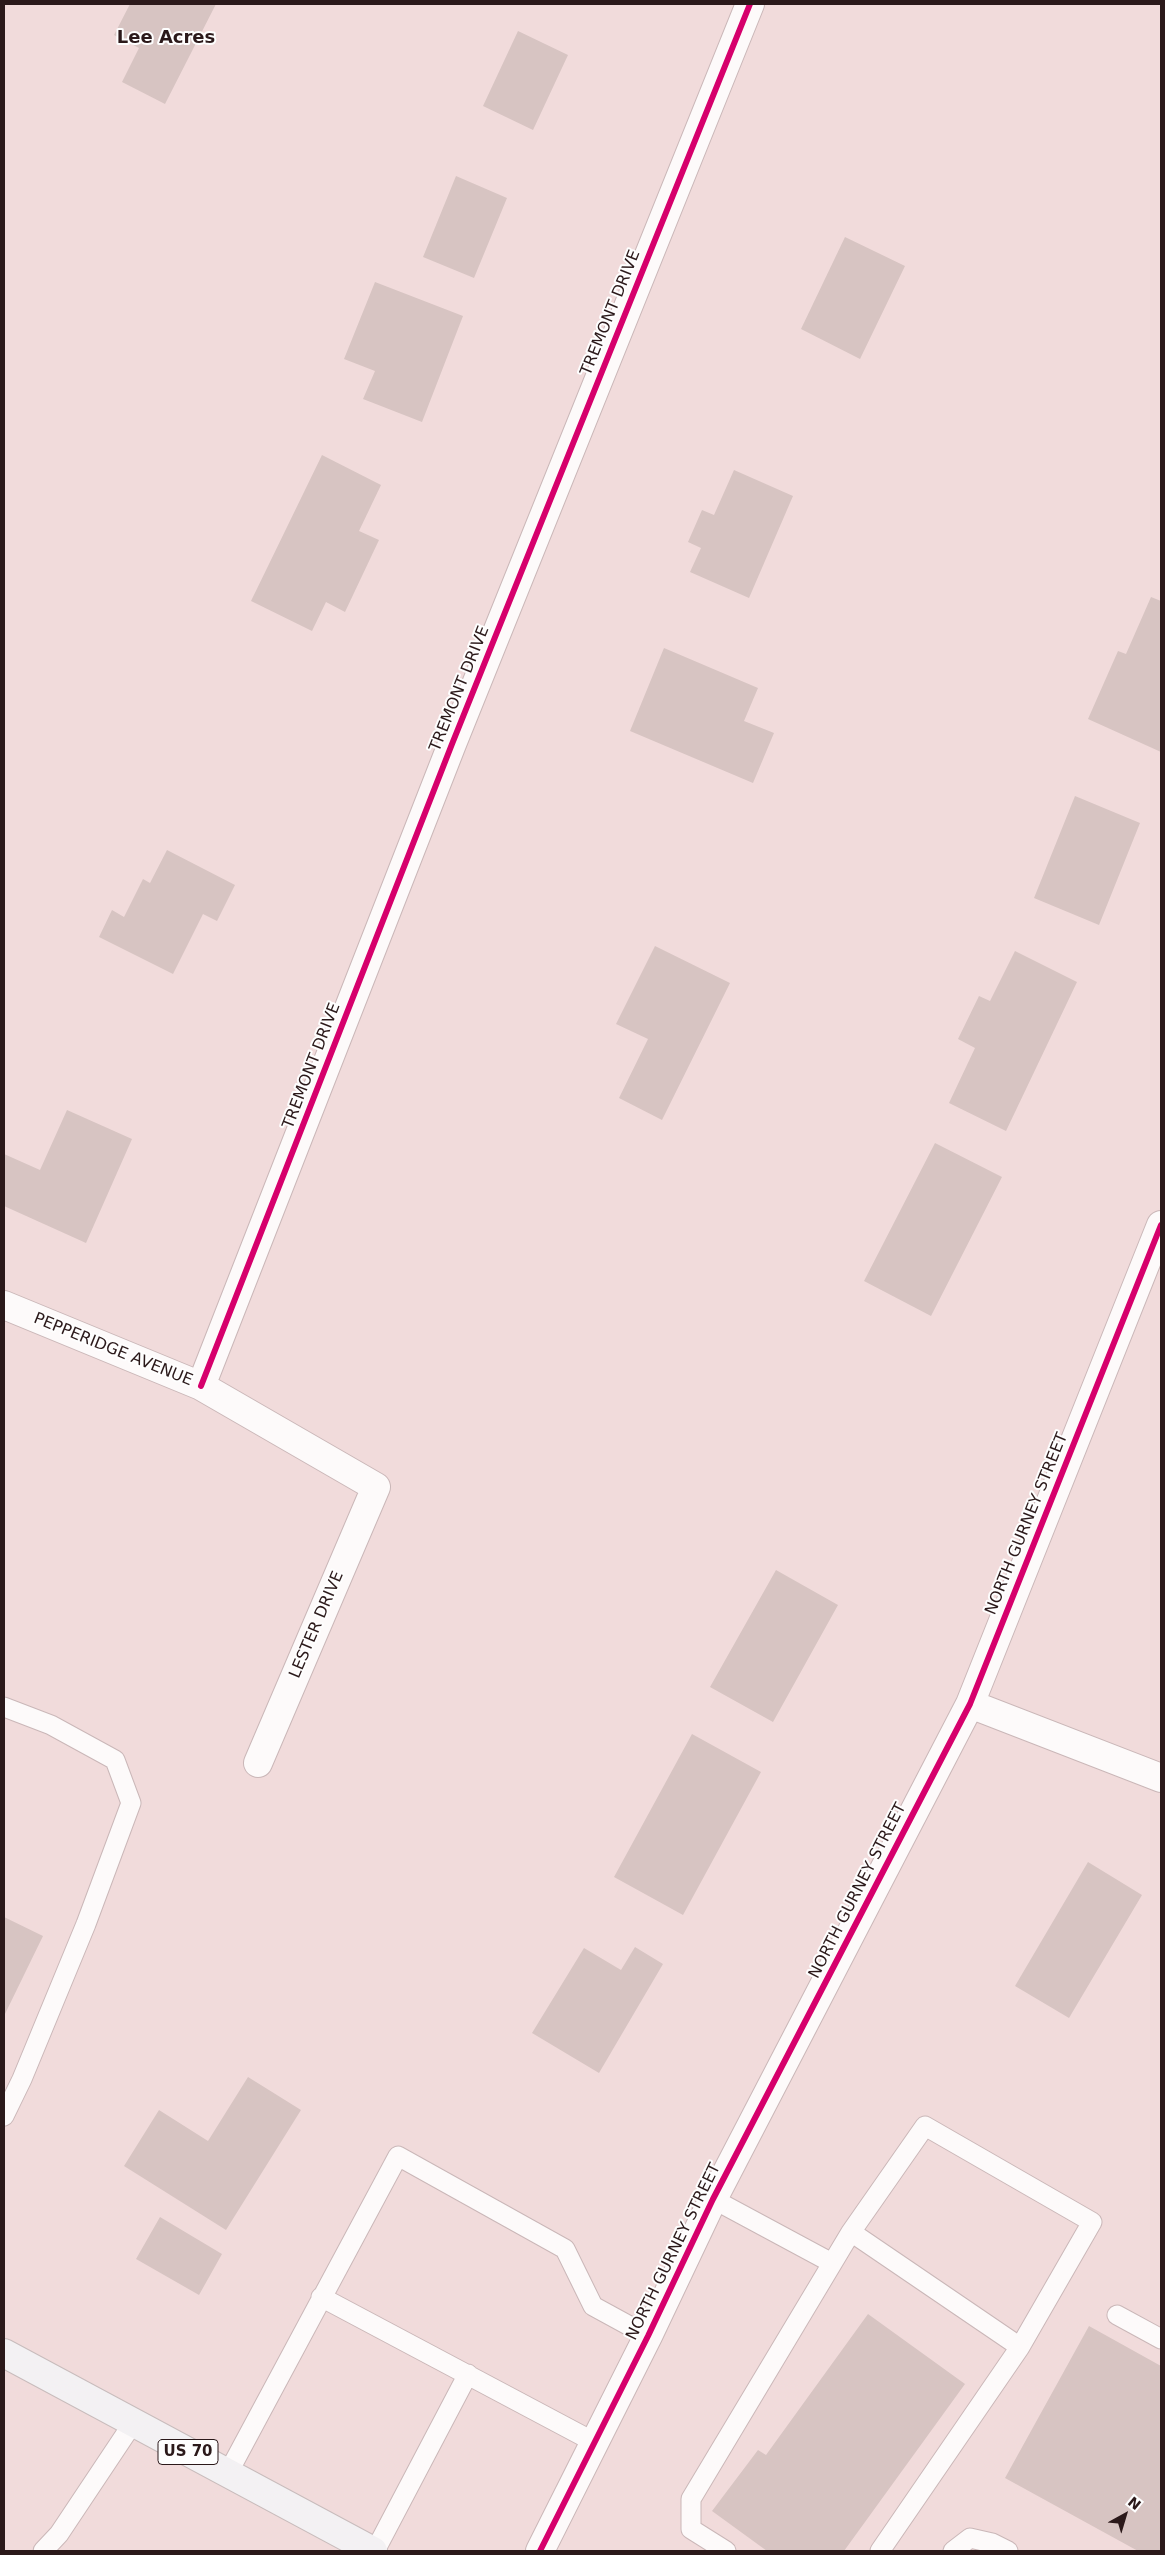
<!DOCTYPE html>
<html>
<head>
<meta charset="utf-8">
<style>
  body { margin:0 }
  #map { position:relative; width:1165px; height:2555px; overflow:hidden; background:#f1dbdb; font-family:"DejaVu Sans",sans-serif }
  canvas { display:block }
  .frame { position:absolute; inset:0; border:5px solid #2b191a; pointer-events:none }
  .north { position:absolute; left:1100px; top:2490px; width:50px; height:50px; -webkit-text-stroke:4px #fefefe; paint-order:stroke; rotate:39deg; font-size:14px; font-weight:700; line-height:20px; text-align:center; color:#2b191a }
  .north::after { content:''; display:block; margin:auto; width:18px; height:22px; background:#2b191a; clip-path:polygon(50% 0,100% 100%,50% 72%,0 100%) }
</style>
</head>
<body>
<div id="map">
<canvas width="1165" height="2555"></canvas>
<div class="frame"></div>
<div class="north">N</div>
</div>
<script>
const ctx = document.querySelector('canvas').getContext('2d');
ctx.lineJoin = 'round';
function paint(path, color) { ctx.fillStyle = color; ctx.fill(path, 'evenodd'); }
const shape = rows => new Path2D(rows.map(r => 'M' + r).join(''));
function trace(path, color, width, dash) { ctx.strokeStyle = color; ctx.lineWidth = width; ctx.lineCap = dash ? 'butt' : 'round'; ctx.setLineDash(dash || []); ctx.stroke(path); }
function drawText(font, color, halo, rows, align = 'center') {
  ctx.font = font + ' "DejaVu Sans",sans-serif'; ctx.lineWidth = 4; ctx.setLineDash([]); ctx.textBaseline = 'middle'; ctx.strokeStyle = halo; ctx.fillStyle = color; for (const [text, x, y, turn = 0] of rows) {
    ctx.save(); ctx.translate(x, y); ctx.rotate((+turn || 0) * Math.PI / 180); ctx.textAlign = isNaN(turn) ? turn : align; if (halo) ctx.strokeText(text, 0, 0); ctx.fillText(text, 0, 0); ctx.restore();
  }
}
const building = shape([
  [130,4,216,4,165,104,122,82,139,48,114,35],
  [518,31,568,55,533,130,483,106],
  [456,176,507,198,474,278,423,257],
  [845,237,905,266,860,359,801,329],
  [375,282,463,316,422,422,363,399,375,371,344,359],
  [322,455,381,485,359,531,379,540,345,612,326,602,312,631,251,601],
  [734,470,793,496,749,598,690,572,701,548,688,542,702,510,714,515],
  [1151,597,1161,601,1161,752,1088,719,1118,651,1126,654],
  [664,648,758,688,744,721,774,733,753,783,630,731],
  [1075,796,1140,823,1099,925,1034,898],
  [167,850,235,885,217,921,203,914,173,974,99,937,112,910,124,917,143,879,150,883],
  [655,946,730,983,662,1120,619,1098,648,1039,616,1024],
  [1015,951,1077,982,1006,1131,949,1103,975,1048,958,1039,979,996,990,1001],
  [67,1110,132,1139,86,1243,4,1206,4,1154,40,1170],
  [935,1143,1002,1177,931,1316,864,1281],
  [776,1570,838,1605,773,1722,710,1687],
  [692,1734,761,1772,683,1915,614,1877],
  [1088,1862,1142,1895,1069,2018,1015,1986],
  [4,1917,43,1936,4,2016],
  [635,1947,663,1964,599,2073,532,2033,584,1948,621,1970],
  [248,2077,301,2110,226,2230,124,2166,159,2110,208,2141],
  [160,2217,222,2254,199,2295,136,2259],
  [868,2314,965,2384,844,2551,767,2551,712,2511,758,2450,766,2455],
  [1089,2326,1161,2366,1161,2551,1138,2551,1005,2478]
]);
const lane = shape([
  [4,1707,51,1725,115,1760,131,1803,86,1924,22,2079,4,2116],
  [713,2199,832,2263],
  [851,2232,925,2126,1092,2222,1020,2347],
  [321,2297,594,2442],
  [1117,2315,1161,2339],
  [228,2473,398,2156,565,2249,593,2306,648,2336],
  [43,2551,59,2534,133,2423],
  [375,2551,468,2374],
  [726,2551,691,2529,691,2499,851,2232,1020,2347,880,2551],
  [953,2551,970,2538,992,2543,1008,2551]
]);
const street = shape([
  [4,1305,201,1386,376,1487,258,1763],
  [201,1386,452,744,750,4],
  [970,1704,1161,1778],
  [540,2551,648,2336,713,2199,970,1704,1161,1225]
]);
const primary = shape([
  [4,2353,373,2551]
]);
const cycleway = shape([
  [201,1386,452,744,750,4],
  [540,2551,648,2336,713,2199,970,1704,1161,1225]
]);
const shields = [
  [188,2452,60]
];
const shieldNames = [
  ["US 70",188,2452]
];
const streetNames = [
  ["TREMONT DRIVE",611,313,-68],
  ["TREMONT DRIVE",460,689,-68],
  ["TREMONT DRIVE",312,1066,-69],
  ["PEPPERIDGE AVENUE",113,1350,22],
  ["NORTH GURNEY STREET",1027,1524,-68],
  ["LESTER DRIVE",317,1625,-67],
  ["NORTH GURNEY STREET",858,1891,-63],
  ["NORTH GURNEY STREET",674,2252,-64]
];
const neighbourhoodNames = [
  ["Lee Acres",166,38]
];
paint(building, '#d7c4c2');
trace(lane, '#cab7b8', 21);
trace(street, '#cab7b8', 30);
trace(primary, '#c8bcbc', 30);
trace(lane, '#fdfafa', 19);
trace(street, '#fdfafa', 28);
trace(primary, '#f3f1f3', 28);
trace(cycleway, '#d6006c', 6);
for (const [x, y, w] of shields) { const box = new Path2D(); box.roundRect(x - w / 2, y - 12.5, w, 25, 4); ctx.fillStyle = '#fefefe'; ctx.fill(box); trace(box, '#2b191a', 1); }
drawText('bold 15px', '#2b191a', null, shieldNames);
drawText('16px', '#2b191a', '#fefefe', streetNames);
drawText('bold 18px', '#2b191a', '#fefefe', neighbourhoodNames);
</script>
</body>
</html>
